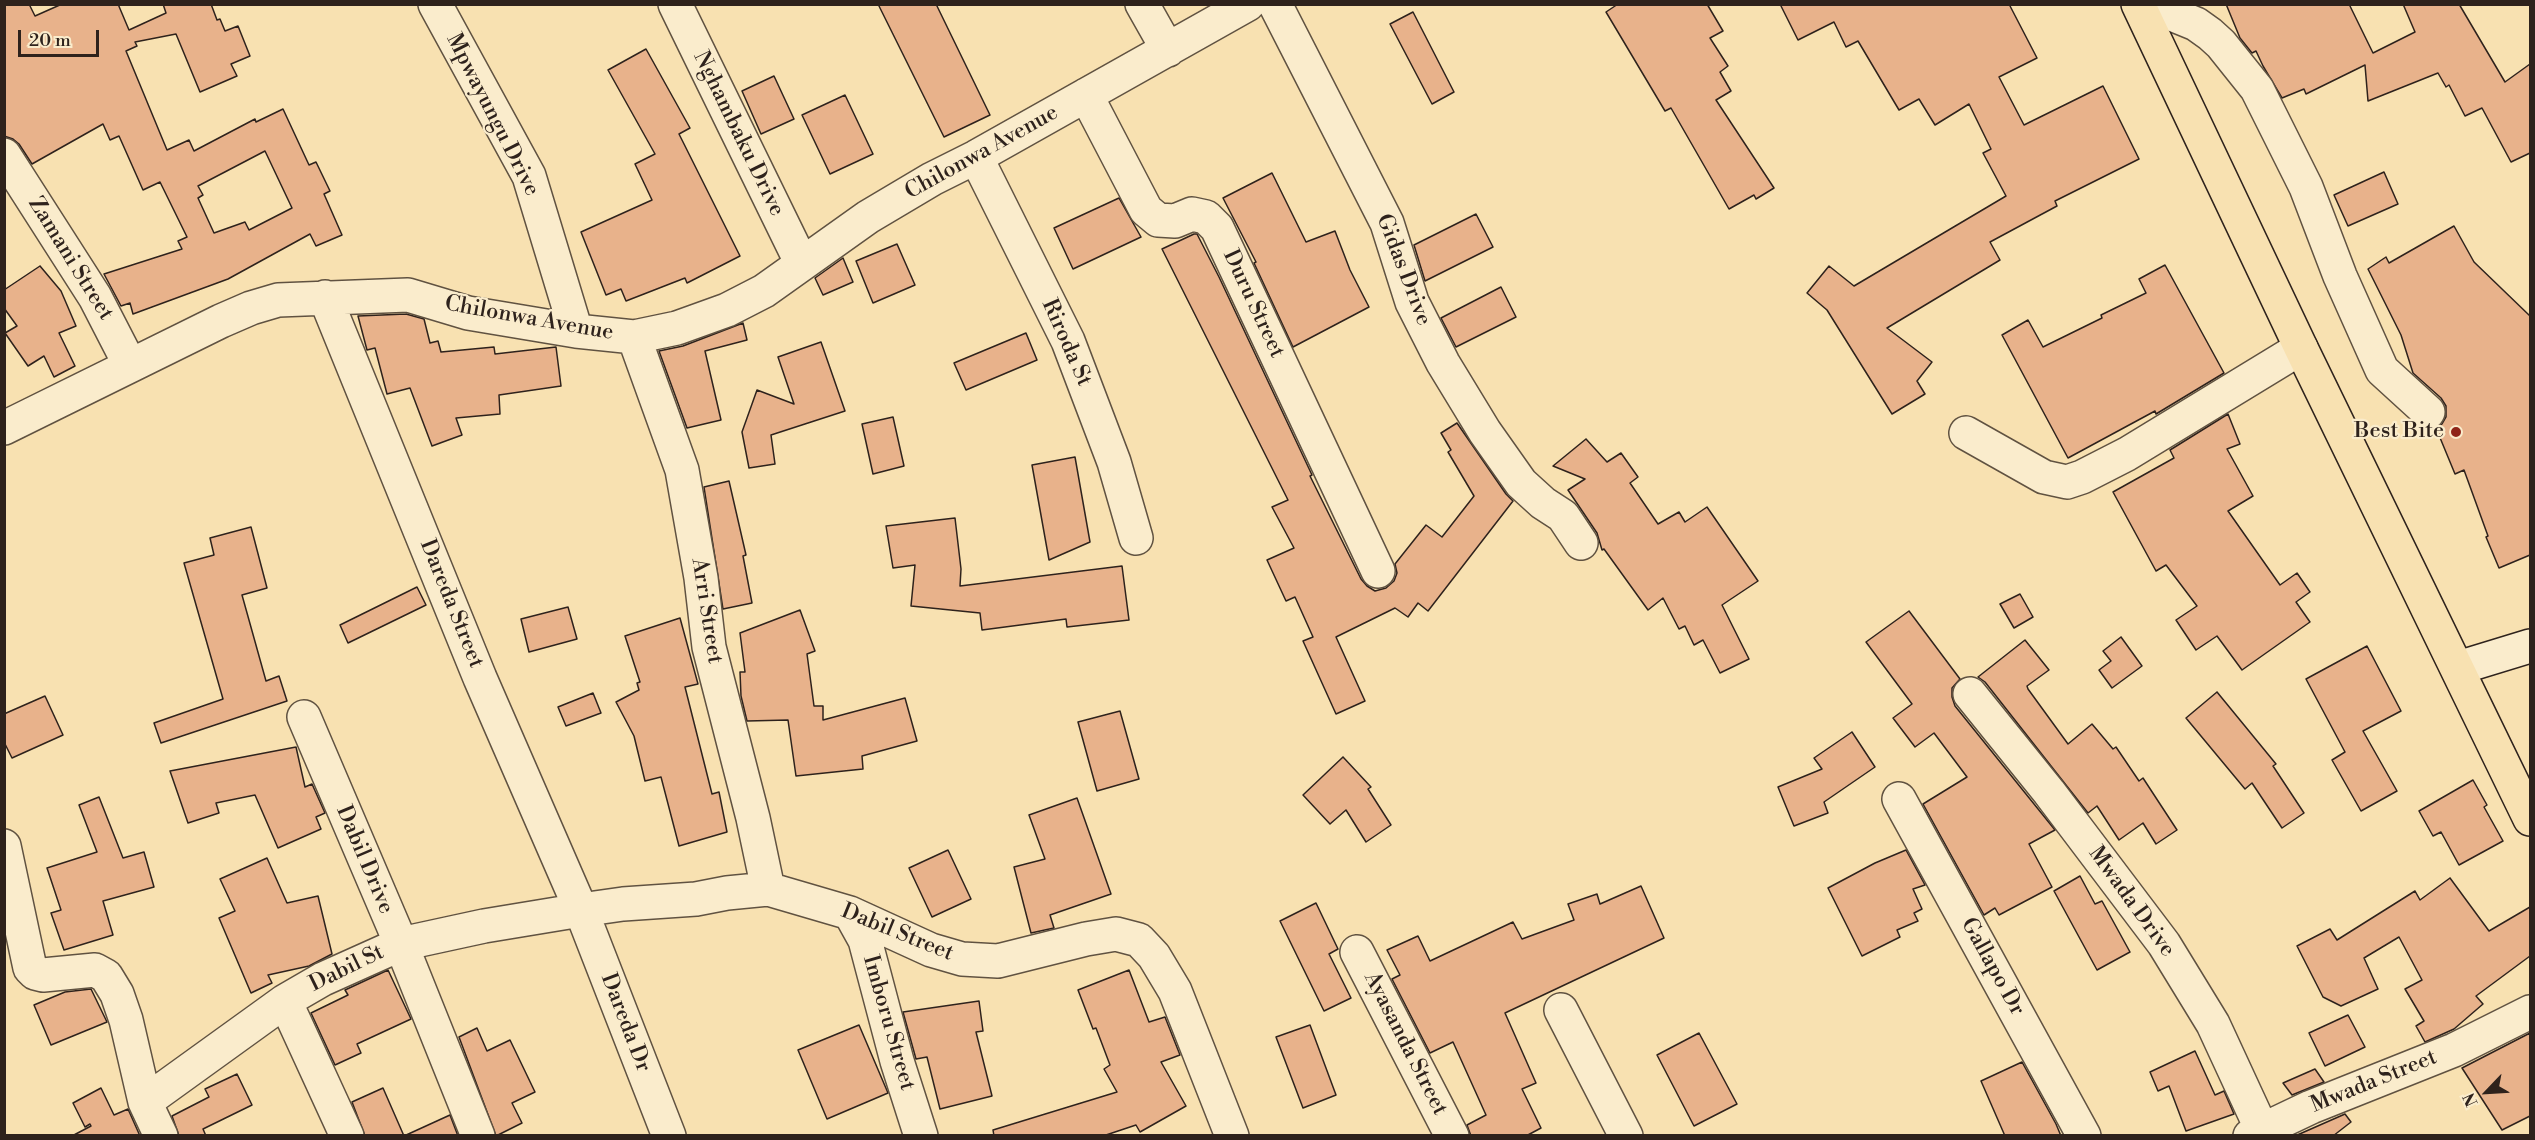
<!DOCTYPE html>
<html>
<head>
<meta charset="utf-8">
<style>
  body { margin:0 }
  #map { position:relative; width:2535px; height:1140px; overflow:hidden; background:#f8e1b1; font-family:"Libre Bodoni",serif }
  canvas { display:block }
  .frame { position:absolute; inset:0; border:6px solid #2e221c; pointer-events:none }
  .north { position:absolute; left:2457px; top:1062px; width:60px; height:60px; -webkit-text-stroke:4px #faeccc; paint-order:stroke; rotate:245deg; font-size:16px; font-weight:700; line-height:24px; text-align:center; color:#2e221c }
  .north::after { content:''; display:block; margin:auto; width:21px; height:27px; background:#2e221c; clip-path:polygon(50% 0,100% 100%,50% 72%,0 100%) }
  .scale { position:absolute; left:18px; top:30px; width:81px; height:27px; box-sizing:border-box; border:3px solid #2e221c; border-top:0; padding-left:8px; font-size:18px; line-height:21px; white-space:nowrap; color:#2e221c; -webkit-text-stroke:4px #faeccc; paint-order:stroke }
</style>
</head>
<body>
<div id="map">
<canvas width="2535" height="1140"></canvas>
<div class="frame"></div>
<div class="north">N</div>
<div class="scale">20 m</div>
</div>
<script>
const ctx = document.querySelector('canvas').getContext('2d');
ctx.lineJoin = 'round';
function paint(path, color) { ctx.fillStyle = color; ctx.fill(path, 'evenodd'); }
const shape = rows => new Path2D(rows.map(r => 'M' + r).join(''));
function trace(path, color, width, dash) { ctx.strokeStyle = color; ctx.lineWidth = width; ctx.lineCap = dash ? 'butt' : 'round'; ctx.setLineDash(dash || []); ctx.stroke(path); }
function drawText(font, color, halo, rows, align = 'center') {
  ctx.font = font + ' "Libre Bodoni",serif'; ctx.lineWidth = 4.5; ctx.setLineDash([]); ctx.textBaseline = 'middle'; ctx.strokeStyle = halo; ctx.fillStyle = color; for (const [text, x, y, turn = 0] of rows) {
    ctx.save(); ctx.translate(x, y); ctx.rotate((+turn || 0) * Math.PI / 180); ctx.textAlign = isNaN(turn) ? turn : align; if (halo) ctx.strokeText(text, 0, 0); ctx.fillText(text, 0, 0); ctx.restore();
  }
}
const building = shape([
  [4,4,29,4,35,16,62,4,118,4,129,30,166,13,163,4,211,4,217,20,220,19,225,31,238,26,250,56,231,64,237,76,200,92,176,34,135,42,137,46,126,51,167,150,189,140,194,151,255,119,256,122,283,109,309,165,316,162,330,191,324,194,342,235,316,246,310,234,228,279,133,314,130,303,121,306,104,274,182,249,178,241,187,237,160,182,143,190,119,136,110,140,103,124,32,164,19,144,13,139,4,136,4,4],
  [265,151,292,208,249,230,245,222,214,233,198,198,203,195,198,186,265,151],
  [878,4,936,4,990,115,944,137,878,4],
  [1618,4,1707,4,1723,31,1710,38,1728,66,1720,72,1731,91,1716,100,1774,188,1756,199,1754,195,1729,209,1671,108,1665,111,1606,12,1618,4],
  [1780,4,2009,4,2037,58,1999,77,2024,125,2103,86,2139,159,2055,201,2057,206,1990,242,2000,260,1887,328,1932,362,1917,381,1925,394,1892,414,1827,310,1807,293,1829,266,1854,286,2006,196,1983,153,1991,149,1969,104,1935,125,1919,99,1899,110,1858,41,1846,47,1834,22,1798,40,1780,4],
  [2226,4,2349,4,2373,53,2415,32,2403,4,2459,4,2505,82,2530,64,2530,153,2511,162,2482,108,2465,116,2449,85,2446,87,2438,73,2368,101,2365,65,2306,94,2304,89,2282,98,2263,66,2256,51,2252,53,2240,38,2226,4],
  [1413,12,1454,92,1432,104,1390,24,1413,12],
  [646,49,690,128,679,134,740,256,687,283,685,278,626,301,621,289,606,295,581,232,652,200,635,164,655,154,608,70,646,49],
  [774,76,794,119,761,134,742,91,774,76],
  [845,95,873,154,830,174,802,115,845,95],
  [2384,172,2398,204,2348,226,2334,195,2384,172],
  [1272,173,1306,242,1335,231,1350,270,1369,307,1293,347,1254,263,1256,262,1223,198,1272,173],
  [1119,198,1141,237,1073,269,1054,228,1119,198],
  [1476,214,1493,247,1425,281,1414,245,1476,214],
  [2454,226,2474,262,2530,316,2530,555,2499,568,2486,537,2488,536,2464,470,2455,474,2436,428,2442,424,2446,417,2446,406,2441,398,2413,373,2401,335,2368,269,2386,257,2389,263,2454,226],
  [1194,234,1197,234,1219,277,1312,475,1310,476,1361,579,1367,586,1375,591,1386,588,1394,581,1397,573,1395,564,1426,525,1442,537,1474,496,1448,452,1451,450,1441,433,1457,423,1506,494,1513,501,1428,611,1418,603,1408,617,1395,608,1336,637,1365,701,1336,714,1303,641,1313,637,1295,597,1286,601,1267,560,1294,548,1272,507,1288,500,1162,249,1194,234],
  [897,244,915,285,873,303,856,261,897,244],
  [843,258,853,282,823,295,815,278,843,258],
  [2165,265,2224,373,2156,414,2155,411,2068,458,2002,335,2028,320,2043,347,2102,318,2101,315,2146,293,2139,279,2165,265],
  [40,266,61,291,76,326,59,333,75,366,54,377,44,356,28,366,5,333,17,326,4,308,4,290,40,266],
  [1501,287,1516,317,1456,347,1441,318,1501,287],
  [406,314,424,319,430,343,438,341,441,352,494,347,495,354,556,347,561,386,499,395,500,414,456,418,462,435,432,446,410,388,387,394,375,348,367,350,358,316,406,314],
  [743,323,747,340,705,351,721,420,687,428,659,351,683,346,743,323],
  [1026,333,1037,360,966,390,954,363,1026,333],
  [821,342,845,411,771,435,775,464,749,468,742,432,757,390,794,404,778,357,821,342],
  [2228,414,2240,444,2227,449,2253,496,2228,511,2280,585,2297,573,2310,592,2296,602,2310,622,2242,670,2217,636,2196,650,2176,620,2197,606,2166,565,2156,571,2113,492,2174,458,2170,450,2228,414],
  [893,417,904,466,873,474,862,424,893,417],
  [1586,439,1607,462,1621,453,1638,477,1630,483,1658,524,1679,512,1685,522,1707,507,1758,581,1722,605,1749,659,1720,673,1703,640,1694,645,1685,626,1679,629,1663,598,1648,610,1604,549,1602,550,1597,533,1568,490,1585,479,1553,466,1586,439],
  [1075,457,1090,542,1049,560,1032,465,1075,457],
  [729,481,746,555,743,556,752,603,723,609,704,487,729,481],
  [955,518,961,569,960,586,1122,566,1129,620,1067,627,1066,619,982,630,980,613,911,606,915,565,893,568,886,526,955,518],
  [251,527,267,588,242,595,266,681,279,676,287,701,161,743,154,723,223,699,184,563,214,555,210,538,251,527],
  [417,587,426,605,348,643,340,625,417,587],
  [2020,594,2033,617,2014,628,2000,604,2020,594],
  [568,607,577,639,529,652,521,619,568,607],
  [800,610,815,651,807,654,814,706,823,706,823,720,905,698,917,741,862,756,863,769,796,776,788,720,747,721,741,696,740,672,745,672,740,633,800,610],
  [1909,611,1960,679,1952,688,1952,697,1955,706,2055,830,2029,844,2052,887,1999,915,1995,908,1984,915,1923,804,1967,777,1934,733,1915,747,1893,718,1912,704,1866,642,1909,611],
  [680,618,698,684,685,687,712,794,719,792,727,832,679,846,661,777,645,781,634,736,616,702,639,690,637,683,640,682,625,636,680,618],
  [2121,637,2142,666,2112,688,2099,670,2111,661,2103,651,2121,637],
  [2025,640,2049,670,2027,686,2028,689,2068,744,2092,724,2113,749,2116,747,2139,781,2143,778,2177,830,2156,844,2143,823,2119,840,2097,806,2088,813,1985,682,1978,677,2025,640],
  [2367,646,2401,711,2363,731,2397,791,2361,811,2332,760,2345,752,2306,679,2367,646],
  [2217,692,2276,764,2273,766,2304,813,2282,828,2252,783,2245,789,2186,718,2217,692],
  [593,693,601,713,566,726,558,707,593,693],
  [45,696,63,735,12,758,4,742,4,714,45,696],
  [1120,711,1139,779,1097,791,1078,722,1120,711],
  [1852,732,1875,767,1824,802,1828,813,1794,826,1778,787,1822,769,1814,758,1852,732],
  [296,747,305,787,312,784,325,813,316,817,321,829,278,848,255,795,216,803,219,813,188,823,170,771,296,747],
  [1343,757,1371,787,1368,789,1391,825,1366,842,1346,810,1330,824,1303,795,1343,757],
  [2473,780,2487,805,2484,807,2503,841,2459,865,2441,832,2433,836,2419,811,2473,780],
  [99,797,123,858,144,852,154,887,103,901,113,935,64,950,51,913,61,910,47,868,97,852,79,805,99,797],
  [1077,798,1111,894,1050,915,1054,928,1031,933,1014,867,1045,859,1029,815,1077,798],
  [948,850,971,899,932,917,909,868,948,850],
  [1906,850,1925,885,1913,889,1922,909,1914,913,1918,921,1897,930,1900,937,1862,956,1828,888,1875,863,1906,850],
  [267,858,287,903,318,896,332,954,309,966,268,975,272,983,251,993,219,918,235,911,220,879,267,858],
  [2080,876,2095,904,2102,901,2130,952,2097,970,2054,891,2080,876],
  [2450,878,2489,931,2530,907,2530,956,2476,996,2483,1004,2454,1029,2425,1042,2416,1026,2424,1021,2405,989,2422,980,2399,937,2364,958,2378,989,2341,1006,2323,997,2297,946,2330,929,2337,940,2415,891,2420,900,2450,878],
  [1641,886,1664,938,1505,1013,1536,1083,1522,1089,1541,1128,1526,1136,1471,1136,1467,1125,1486,1115,1453,1042,1430,1053,1392,979,1400,975,1387,950,1418,936,1430,961,1513,922,1522,939,1574,920,1568,904,1597,894,1600,904,1641,886],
  [1316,903,1338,949,1329,954,1351,998,1324,1011,1280,921,1316,903],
  [388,970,411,1019,357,1044,361,1053,335,1065,311,1013,348,995,345,990,388,970],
  [1129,970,1149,1022,1165,1017,1180,1055,1161,1062,1186,1106,1140,1132,1136,1125,1103,1136,994,1136,993,1130,1117,1092,1104,1069,1110,1065,1096,1028,1093,1029,1078,990,1129,970],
  [91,989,107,1022,51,1045,34,1005,65,992,91,989],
  [979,1001,983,1031,976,1032,992,1096,940,1109,927,1057,916,1059,903,1012,979,1001],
  [2348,1015,2365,1047,2325,1066,2309,1033,2348,1015],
  [859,1025,888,1093,827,1119,798,1050,859,1025],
  [1310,1025,1336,1095,1303,1108,1276,1037,1310,1025],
  [477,1028,487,1051,510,1040,535,1092,512,1103,522,1123,496,1136,459,1037,477,1028],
  [1699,1033,1737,1104,1694,1126,1657,1055,1699,1033],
  [2530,1033,2530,1116,2502,1130,2462,1068,2530,1033],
  [2195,1051,2215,1095,2224,1091,2234,1114,2186,1131,2169,1086,2158,1091,2150,1072,2195,1051],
  [2022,1062,2056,1124,2061,1136,2005,1136,1981,1081,2022,1062],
  [2315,1069,2324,1082,2292,1095,2283,1083,2315,1069],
  [237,1074,252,1105,203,1129,206,1136,179,1136,172,1116,209,1097,205,1089,237,1074],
  [101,1088,114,1115,128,1109,140,1136,72,1136,91,1126,90,1124,85,1127,73,1103,101,1088],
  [383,1088,404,1136,365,1136,352,1102,383,1088],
  [2345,1114,2351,1122,2333,1136,2295,1136,2345,1114],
  [450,1115,458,1136,404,1136,450,1115]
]);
const street = shape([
  [435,4,529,176,576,331],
  [675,4,802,264],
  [1142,4,1168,50],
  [1275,4,1387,223,1412,302,1443,363,1485,432,1521,483,1543,503,1563,516,1581,543],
  [2147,4,2196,24,2210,34,2221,44,2257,89,2306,187,2340,276,2382,370,2428,412],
  [1086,95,1146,210,1158,220,1175,221,1192,214,1206,217,1217,228,1378,571],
  [4,155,95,297,130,365],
  [976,157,1068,341,1114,462,1136,538],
  [325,297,480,678,581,910,669,1136],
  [634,337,682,470,701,578,709,647,753,818,768,889],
  [4,428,221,321,251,308,278,300,408,295,468,313,576,331,634,337,677,328,727,310,764,291,868,217,932,179,976,157,1248,4],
  [1966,433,2044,477,2067,482,2082,477,2127,454,2301,348],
  [1970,694,2049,792,2164,944,2213,1024,2262,1130],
  [304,717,401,944,478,1136],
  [1899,799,2084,1136],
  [4,846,30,968,35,973,43,975,95,970,106,976,117,994,126,1020,145,1102,161,1136],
  [850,913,865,940,897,1061,921,1136],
  [1357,952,1452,1136],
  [285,1001,347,1136],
  [1561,1010,1626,1136],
  [145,1102,285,1001,323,979,401,944,484,926,581,910,623,904,696,899,727,893,768,889,850,913,931,950,962,959,998,961,1086,939,1116,934,1139,940,1154,956,1175,991,1232,1136],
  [2250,1136,2311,1107,2454,1050,2530,1012]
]);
const secondary = shape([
  [2458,668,2530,646]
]);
const highway = shape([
  [2138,4,2301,348,2530,819]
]);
const markers = [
  [2456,432,6,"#8f2418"]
];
const streetNames = [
  ["Mpwayungu Drive",492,115,63],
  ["Nghambaku Drive",738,134,64],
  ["Chilonwa Avenue",982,153,-29],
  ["Zamani Street",70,259,58],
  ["Gidas Drive",1403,270,69],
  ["Duru Street",1253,304,65],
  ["Chilonwa Avenue",529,319,10],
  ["Riroda St",1066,343,66],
  ["Dareda Street",451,604,68],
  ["Arri Street",706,611,81],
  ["Dabil Drive",364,860,67],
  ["Mwada Drive",2131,902,54],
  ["Dabil Street",897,933,22],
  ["Gallapo Dr",1992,967,61],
  ["Dabil St",347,969,-26],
  ["Dareda Dr",625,1023,69],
  ["Imboru Street",888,1023,74],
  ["Ayasanda Street",1405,1044,63],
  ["Mwada Street",2374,1082,-22]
];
const poiNames = [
  ["Best Bite",2444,432]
];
paint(building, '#e8b28b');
trace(building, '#2e221c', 1.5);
trace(street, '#605241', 36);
trace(secondary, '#2e221c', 36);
trace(highway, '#2e221c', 36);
trace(street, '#faeccc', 33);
trace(secondary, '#faeccc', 33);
trace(highway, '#f8e1b1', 33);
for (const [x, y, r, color] of markers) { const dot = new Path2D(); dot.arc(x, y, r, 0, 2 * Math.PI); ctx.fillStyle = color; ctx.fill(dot); trace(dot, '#faeccc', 2); }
drawText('22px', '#2e221c', '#faeccc', streetNames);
drawText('22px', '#2e221c', '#faeccc', poiNames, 'right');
</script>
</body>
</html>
